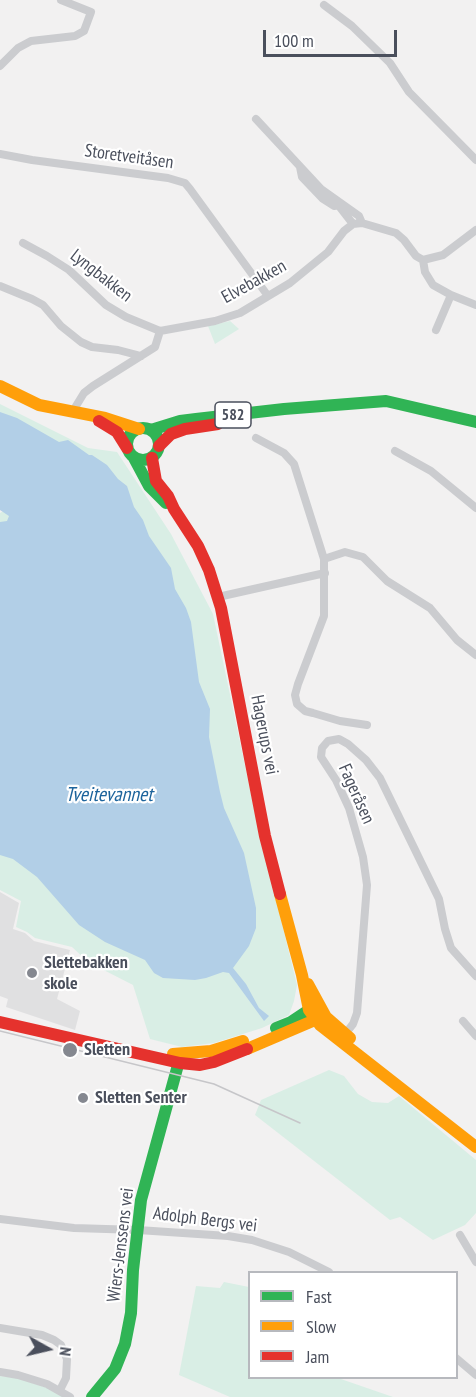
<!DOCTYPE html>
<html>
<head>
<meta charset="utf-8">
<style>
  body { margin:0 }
  #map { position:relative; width:476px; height:1397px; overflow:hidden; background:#f2f1f1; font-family:"PT Sans Narrow",sans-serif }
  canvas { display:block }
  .legend { position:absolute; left:248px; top:1271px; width:210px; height:108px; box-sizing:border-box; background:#fff; border:2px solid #b7b9be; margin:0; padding:8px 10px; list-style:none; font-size:18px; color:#4a4f5c }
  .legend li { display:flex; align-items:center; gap:12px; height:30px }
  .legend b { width:30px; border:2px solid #b7b9be }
  .north { position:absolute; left:18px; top:1319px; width:60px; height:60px; -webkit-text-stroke:4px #fff; paint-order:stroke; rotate:98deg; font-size:16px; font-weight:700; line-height:24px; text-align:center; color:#4a4f5c }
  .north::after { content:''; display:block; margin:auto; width:21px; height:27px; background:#4a4f5c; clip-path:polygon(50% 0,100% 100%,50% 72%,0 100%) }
  .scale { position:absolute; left:263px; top:30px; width:134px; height:27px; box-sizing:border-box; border:3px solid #4a4f5c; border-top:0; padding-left:8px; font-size:18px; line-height:21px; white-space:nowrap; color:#4a4f5c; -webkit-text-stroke:4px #fff; paint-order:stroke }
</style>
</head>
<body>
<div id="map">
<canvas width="476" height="1397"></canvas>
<ul class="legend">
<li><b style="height:8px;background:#30b455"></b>Fast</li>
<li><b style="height:8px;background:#ff9f0a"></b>Slow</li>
<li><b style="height:8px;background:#e5322d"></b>Jam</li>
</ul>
<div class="north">N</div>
<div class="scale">100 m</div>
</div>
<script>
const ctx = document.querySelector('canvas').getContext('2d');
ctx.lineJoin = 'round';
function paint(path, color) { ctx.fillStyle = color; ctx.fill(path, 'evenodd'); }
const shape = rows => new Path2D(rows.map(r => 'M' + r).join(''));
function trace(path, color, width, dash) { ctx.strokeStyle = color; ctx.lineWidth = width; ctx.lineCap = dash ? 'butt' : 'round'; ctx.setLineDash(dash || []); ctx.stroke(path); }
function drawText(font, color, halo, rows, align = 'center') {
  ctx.font = font + ' "PT Sans Narrow",sans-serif'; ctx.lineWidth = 4.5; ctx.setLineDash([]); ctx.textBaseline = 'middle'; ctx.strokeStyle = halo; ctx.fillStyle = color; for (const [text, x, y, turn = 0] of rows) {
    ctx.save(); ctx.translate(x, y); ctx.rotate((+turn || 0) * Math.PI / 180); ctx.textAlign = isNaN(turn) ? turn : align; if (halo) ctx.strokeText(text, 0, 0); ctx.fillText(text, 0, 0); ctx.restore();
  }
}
const education = shape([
  [0,892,19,903,13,929,25,933,34,941,70,950,57,999,80,1011,75,1030,6,1007,8,999,0,996]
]);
const green = shape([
  [230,321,239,329,215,344,208,326],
  [0,404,88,448,117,452,171,534,213,614,255,813,297,985,294,1001,289,1015,262,1028,214,1043,182,1047,150,1039,133,985,88,962,72,947,35,938,27,932,16,927,21,901,0,890,0,513,12,506,0,499],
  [329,1070,344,1076,358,1094,372,1102,388,1103,399,1096,476,1160,476,1213,465,1225,433,1240,400,1217,390,1220,255,1115,261,1100],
  [224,1282,249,1287,249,1378,338,1378,393,1397,230,1397,179,1375,196,1286,220,1288],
  [0,1376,17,1378,48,1388,63,1397,0,1397]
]);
const water = shape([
  [0,412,17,418,59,442,68,440,89,455,92,455,107,465,118,479,127,486,134,507,143,520,149,536,171,568,175,589,186,608,191,622,199,682,210,709,209,737,220,792,224,808,244,853,256,908,256,928,249,946,233,968,246,984,259,1008,269,1016,264,1021,229,973,223,972,206,978,195,980,163,978,154,973,145,960,105,942,79,925,37,877,13,859,0,855,0,522,7,521,9,516,0,510]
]);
const street = shape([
  [324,5,352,26,390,63,409,92,476,160],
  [0,66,18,48,31,41,75,36,84,31,91,12,61,0],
  [256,119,321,189,359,216,362,223],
  [0,154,32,160,168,178,185,183,190,189,268,296],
  [300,167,302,177,323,199,334,206,341,205],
  [339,206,353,224],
  [23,243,47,256,69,270,106,305,126,317,160,331],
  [423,260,425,272,433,285,451,295,476,305],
  [0,286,32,299,43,305,61,326,81,342,92,347,118,350,141,356],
  [436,330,451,295],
  [76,406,84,393,93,386,155,347,160,331,215,321,240,313,290,283,328,252,344,231,353,224,362,223,396,233,404,240,416,256,423,260,443,255,476,230],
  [256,438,284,453,294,464,324,559,324,616,298,684,295,695,297,704,305,711,313,713,340,721,367,725],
  [395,451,431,471,476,508],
  [324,559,345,552,363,557,387,581,430,608,457,640,476,655],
  [218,597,325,573],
  [463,1021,476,1036],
  [342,1038,353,1024,357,1013,367,885,363,857,349,808,336,780,321,757,322,748,328,741,339,739,348,744,366,760,380,778,439,899,445,929,451,948,476,976],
  [0,1219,74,1228,138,1230,228,1236,252,1240,289,1252,329,1272],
  [460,1235,476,1262],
  [0,1328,42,1335,54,1340,61,1345,67,1359,66,1378,60,1390],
  [456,1358,476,1375],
  [0,1372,18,1375,47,1384,70,1397]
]);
const fast = shape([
  '127 444a16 16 0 1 1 32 0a16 16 0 1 1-32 0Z',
  [151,430,180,421,196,419,284,409,386,401,476,422],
  [134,458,149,486,166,503],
  [276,1028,291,1022,309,1010,317,1009],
  [92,1397,115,1369,125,1344,131,1313,133,1270,141,1200,181,1054]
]);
const slow = shape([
  [0,386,39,405,105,418,139,429],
  [280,894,302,975,309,1010,320,1025,476,1147],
  [308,984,326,1017,350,1038],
  [247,1049,315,1020,320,1009],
  [173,1054,211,1051,243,1041]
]);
const jam = shape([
  [99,421,117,432,127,448],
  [159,446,171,434,185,429,218,424],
  [152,458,156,481,168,496,174,509,198,546,209,570,221,608,265,836,280,894],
  [0,1022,180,1063,200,1065,214,1062,247,1049]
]);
const tram = shape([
  [0,1031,214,1084,300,1123]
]);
const markers = [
  [32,973,6,"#858890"],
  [70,1050,8,"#858890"],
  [83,1098,6,"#858890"]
];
const shields = [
  [233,415,36]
];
const shieldNames = [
  ["582",233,415]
];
const streetNames = [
  ["Storetveitåsen",129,157,8],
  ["Lyngbakken",101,276,38],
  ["Elvebakken",254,282,-29],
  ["Hagerups vei",264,735,79],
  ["Fageråsen",356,794,66],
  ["Adolph Bergs vei",205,1220,7],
  ["Wiers-Jenssens vei",121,1245,-83]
];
const poiNames = [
  ["Slettebakken",44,963],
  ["skole",44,984],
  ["Sletten",84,1050],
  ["Sletten Senter",95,1098]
];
const waterNames = [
  ["Tveitevannet",109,795]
];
paint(education, '#e0e0e1');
paint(green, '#d9eee5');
paint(water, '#b2cfe7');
trace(street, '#cbcccf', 8);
trace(fast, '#30b455', 12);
trace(slow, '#ff9f0a', 12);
trace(jam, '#e5322d', 12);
trace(tram, '#c6c6c9', 1.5);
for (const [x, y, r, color] of markers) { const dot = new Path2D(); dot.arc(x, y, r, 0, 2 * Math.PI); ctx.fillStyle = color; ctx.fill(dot); trace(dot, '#fff', 2); }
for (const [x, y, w] of shields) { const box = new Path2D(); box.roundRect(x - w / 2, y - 13, w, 26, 4.5); ctx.fillStyle = '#fff'; ctx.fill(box); trace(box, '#4a4f5c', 1.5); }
drawText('bold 16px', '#4a4f5c', null, shieldNames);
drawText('18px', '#4a4f5c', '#fff', streetNames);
drawText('bold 18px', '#4a4f5c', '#fff', poiNames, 'left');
drawText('italic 20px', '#1d649c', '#fff', waterNames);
</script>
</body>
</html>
